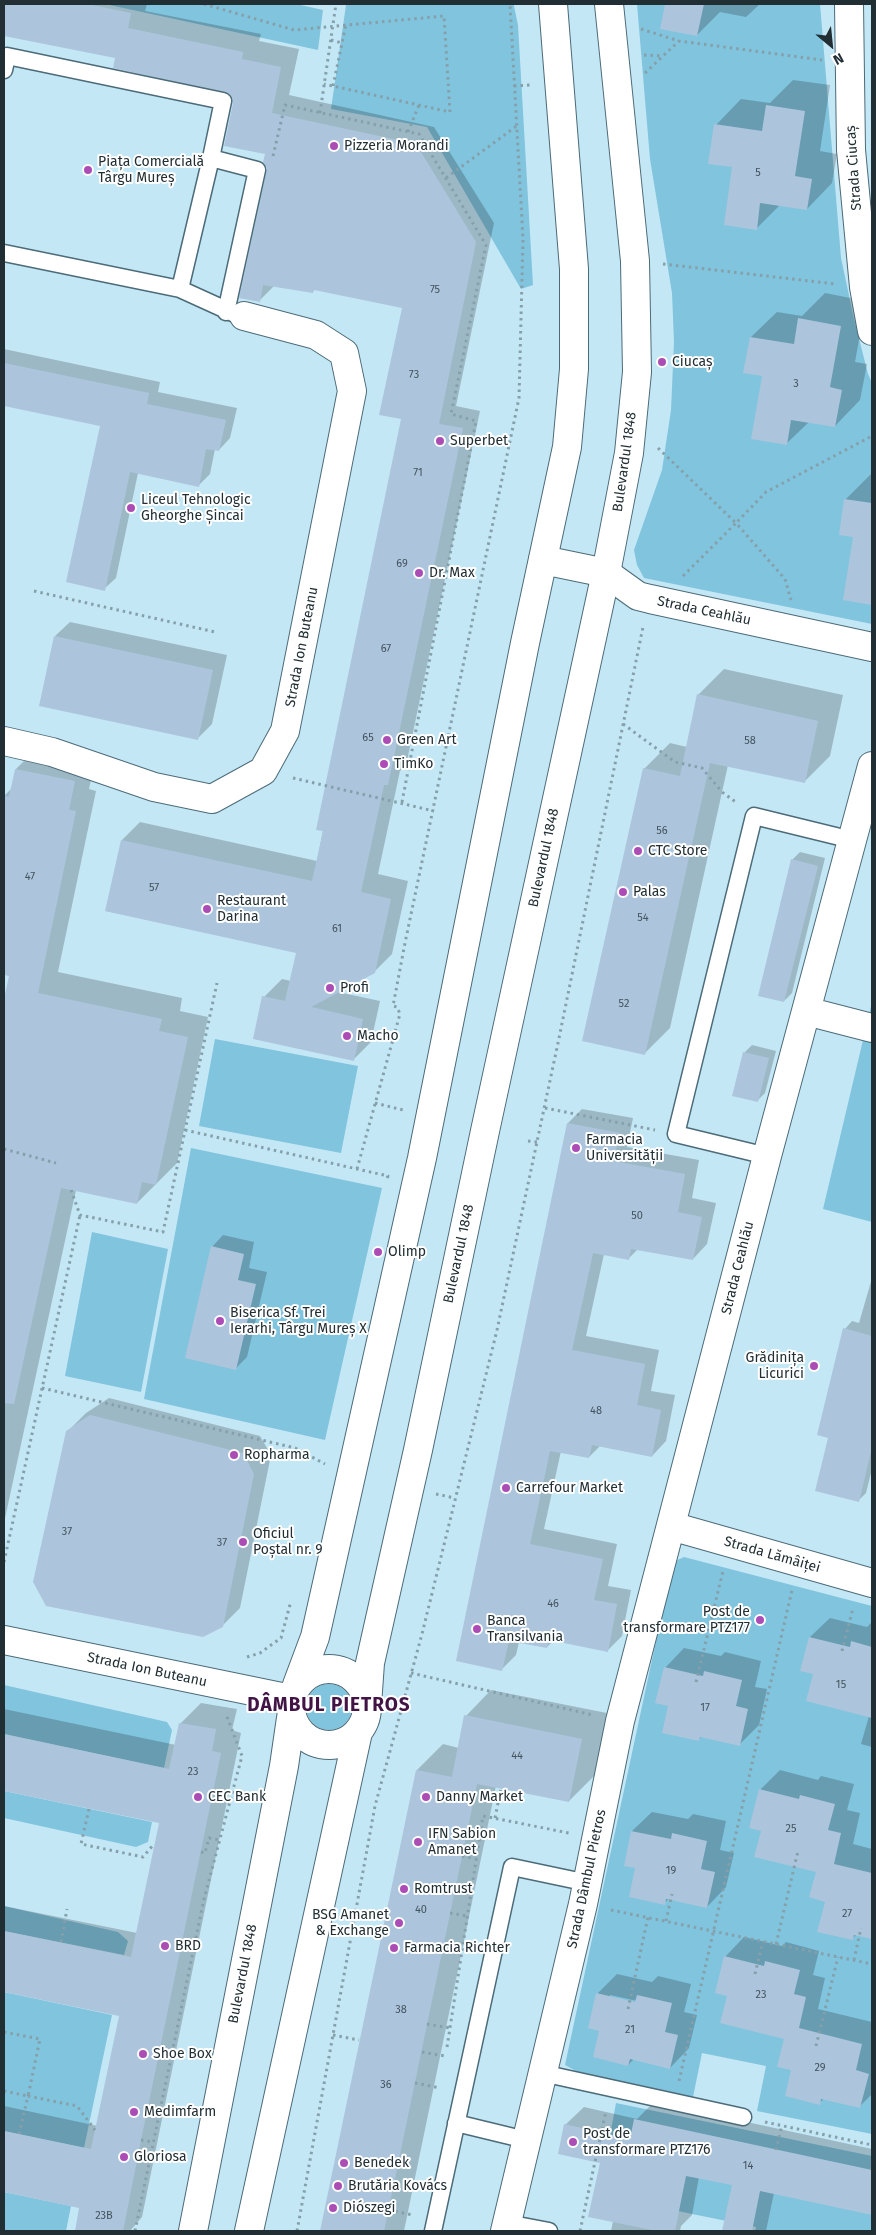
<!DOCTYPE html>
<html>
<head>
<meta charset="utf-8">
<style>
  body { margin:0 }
  #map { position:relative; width:876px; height:2235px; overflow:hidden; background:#c4e7f5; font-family:"Fira Sans",sans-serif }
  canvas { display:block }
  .frame { position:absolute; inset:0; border:5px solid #212f34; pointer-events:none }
  .north { position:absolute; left:806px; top:20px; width:50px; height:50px; -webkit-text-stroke:4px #fff; paint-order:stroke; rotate:152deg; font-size:14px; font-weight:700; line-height:20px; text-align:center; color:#212f34 }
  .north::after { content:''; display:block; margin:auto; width:18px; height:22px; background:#212f34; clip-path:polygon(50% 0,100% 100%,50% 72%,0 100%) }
</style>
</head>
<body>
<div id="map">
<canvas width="876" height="2235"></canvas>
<div class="frame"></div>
<div class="north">N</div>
</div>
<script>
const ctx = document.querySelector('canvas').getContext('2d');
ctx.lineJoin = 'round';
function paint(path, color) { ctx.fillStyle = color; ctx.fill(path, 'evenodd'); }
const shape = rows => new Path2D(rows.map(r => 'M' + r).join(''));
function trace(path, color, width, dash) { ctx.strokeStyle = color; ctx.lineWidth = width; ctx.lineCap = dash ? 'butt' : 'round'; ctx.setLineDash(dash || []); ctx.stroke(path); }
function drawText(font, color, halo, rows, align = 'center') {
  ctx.font = font + ' "Fira Sans",sans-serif'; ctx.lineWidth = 4; ctx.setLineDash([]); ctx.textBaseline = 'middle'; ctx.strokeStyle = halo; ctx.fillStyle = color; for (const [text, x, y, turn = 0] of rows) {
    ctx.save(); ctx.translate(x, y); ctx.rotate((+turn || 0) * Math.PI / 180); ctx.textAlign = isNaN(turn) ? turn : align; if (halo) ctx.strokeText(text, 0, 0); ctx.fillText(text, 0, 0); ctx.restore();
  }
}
const green = shape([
  [105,4,296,4,323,10,318,50],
  [354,4,513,4,514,6,518,25,533,285,521,289,427,127,331,109,346,5],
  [637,4,820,4,841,258,854,319,868,374,872,383,872,624,644,578,637,565,634,550,662,470,671,410,674,342,672,293,650,159],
  [872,1002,872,1222,823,1209],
  [215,1039,358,1066,341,1153,199,1126],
  [191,1148,382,1188,325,1440,144,1399],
  [92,1232,168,1249,141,1392,65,1376],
  [684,1557,872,1606,872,2134,757,2111,766,2066,702,2053,693,2097,585,2076,565,2065,673,1562],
  '306 1707a23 23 0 1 1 46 0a23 23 0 1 1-46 0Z',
  [4,1685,167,1722,172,1730,164,1768,4,1734],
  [4,1791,152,1822,148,1842,136,1847,4,1818],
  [4,1906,118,1932,128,1941,124,1955,4,1931],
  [4,1992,112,2015,84,2148,4,2131],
  [616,2103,872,2156,872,2231,755,2231,756,2227,599,2195],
  [4,2192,71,2206,66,2231,4,2231]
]);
const shadow = shape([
  [4,4,147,4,145,11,261,34,259,41,299,49,289,95,434,127,494,223,456,406,480,411,406,766,400,771,378,874,408,881,392,954,374,972,338,992,380,1001,371,1042,353,1060,264,997,282,979,291,981,297,952,106,911,122,840,140,822,317,861,403,418,403,307,316,289,312,292,275,285,259,301,268,167,266,153,234,103,230,92,116,57,4,34],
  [666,4,760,4,746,17,720,12,697,35,662,28],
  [793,80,830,85,820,151,837,154,832,183,807,209,780,205,756,229,716,125,741,99,770,103],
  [825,293,866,301,855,362,867,364,860,400,835,426,809,422,786,444,751,337,777,312,802,316],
  [4,349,160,382,158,392,237,408,230,438,219,450,215,449,210,474,198,486,138,473,116,578,104,589,101,425,4,405],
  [871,474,872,474,872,604,845,599,854,536,845,500],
  [70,622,227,655,212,724,197,739,55,636],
  [724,669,843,695,830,756,804,782,728,765,670,1028,644,1054,644,769,670,743,687,747,698,695],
  [37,748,95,761,89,789,96,791,58,972,182,998,180,1011,208,1017,177,1163,137,1203,76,1190,4,1523,4,1166,12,1129,4,1128,4,1005,10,975,4,974,4,796,13,787,16,769],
  [800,852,825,858,792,993,784,1001,792,860],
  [752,1045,776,1051,765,1093,757,1101,744,1053],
  [582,1109,633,1118,627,1147,699,1160,692,1198,716,1203,707,1244,693,1259,638,1249,629,1258,604,1254,586,1336,659,1350,651,1391,675,1395,666,1441,652,1456,600,1446,589,1457,561,1451,544,1529,617,1544,608,1586,631,1590,622,1636,607,1651,554,1640,547,1647,519,1642,516,1655,502,1669,568,1123],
  [223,1235,254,1242,249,1268,267,1272,247,1357,236,1368,212,1247],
  [872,1278,872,1469,866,1493,858,1501,830,1437,845,1329,852,1321,859,1323],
  [109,1398,260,1436,271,1455,240,1608,222,1626,68,1431,86,1413],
  [830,1618,867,1627,872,1622,872,1747,861,1744,869,1716,814,1673,802,1670,810,1637],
  [684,1648,721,1656,725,1652,761,1661,755,1687,767,1689,759,1725,740,1744,702,1736,698,1740,670,1705,665,1668],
  [491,1690,607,1713,595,1775,569,1801,496,1786,404,2231,321,2231,417,1770,443,1744,459,1748,466,1716],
  [201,1703,237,1709,232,1730,241,1733,142,2217,130,2231,76,2231,81,2207,4,2191,4,2106,98,2126,120,2015,4,1991,4,1906,137,1933,160,1822,4,1790,4,1709,176,1745,180,1724],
  [780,1770,818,1780,821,1776,854,1784,847,1810,860,1813,853,1844,872,1849,872,1938,857,1934,852,1939,826,1901,817,1871,762,1830,760,1790],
  [652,1812,688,1819,693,1814,726,1821,720,1850,734,1853,726,1887,707,1907,669,1899,664,1903,637,1867,632,1831],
  [744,1937,782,1946,786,1942,819,1951,813,1975,825,1978,818,2009,872,2022,872,2094,860,2106,825,2098,819,2103,792,2069,786,2038,728,1995,725,1957],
  [617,1974,652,1982,658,1976,691,1984,684,2012,697,2015,689,2048,670,2068,634,2059,628,2065,601,2030,598,1993],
  [610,1995,642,2002,641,2005,610,1997],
  [654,2102,872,2149,872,2214,774,2193,766,2231,723,2231,733,2184,699,2177,692,2215,681,2226,680,2231,611,2231,613,2221,602,2162,565,2125,584,2107,637,2119]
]);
const building = shape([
  [4,4,87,4,131,13,128,28,243,52,242,59,281,67,272,113,416,144,476,242,439,424,463,428,388,785,384,785,361,892,391,899,375,973,311,1007,363,1019,354,1061,253,1039,262,996,285,1001,296,953,105,911,121,840,312,881,323,831,316,830,401,419,379,415,402,308,314,290,313,293,263,285,260,302,239,298,267,168,263,162,265,154,224,146,233,103,230,94,113,68,115,58,4,36],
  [665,4,704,4,697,36,660,29],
  [766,105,805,111,795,176,812,179,807,210,760,203,757,230,724,225,732,167,708,164,714,124,762,131],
  [798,318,841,326,830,387,842,390,835,427,791,420,787,445,751,439,762,376,743,373,750,337,794,344],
  [4,363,149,393,147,404,226,420,219,451,206,449,199,487,130,472,105,591,66,582,100,426,4,406],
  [844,499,872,503,872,605,843,600,853,537,839,535],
  [54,636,213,670,198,740,39,706],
  [697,694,818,721,805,783,710,763,645,1055,582,1041,643,768,680,776],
  [15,769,75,781,69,810,76,811,38,993,162,1019,159,1031,188,1037,156,1185,142,1182,137,1204,61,1188,14,1404,4,1403,4,999,9,976,4,975,4,796,9,797],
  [791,859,818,866,784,1002,758,996],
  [743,1052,769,1058,758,1102,732,1096],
  [567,1123,620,1133,613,1161,685,1174,678,1212,702,1217,693,1260,631,1249,629,1260,593,1253,572,1350,645,1364,637,1405,661,1410,652,1457,592,1445,589,1458,550,1451,530,1544,603,1559,594,1600,617,1604,608,1652,549,1640,547,1648,509,1641,502,1671,456,1661],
  [211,1246,244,1254,238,1280,256,1284,236,1370,185,1358],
  [843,1328,872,1336,872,1447,859,1502,815,1491,828,1438,817,1435],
  [90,1415,243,1453,254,1474,223,1627,203,1637,46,1606,33,1582,66,1431],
  [809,1637,850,1647,851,1641,872,1647,872,1718,806,1701,813,1674,800,1671],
  [664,1667,703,1676,704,1671,742,1680,736,1706,748,1709,740,1746,700,1737,699,1741,662,1733,668,1706,655,1703],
  [464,1715,582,1739,569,1802,477,1784,384,2231,320,2231,416,1770,452,1777],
  [179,1723,216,1729,212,1751,221,1753,141,2140,123,2231,75,2231,79,2208,4,2192,4,2131,91,2149,119,2016,4,1992,4,1931,131,1957,159,1823,4,1791,4,1734,169,1769],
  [759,1789,799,1799,800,1795,835,1804,828,1830,841,1833,834,1864,872,1873,872,1939,854,1935,853,1940,817,1932,825,1902,809,1897,816,1872,754,1857,761,1831,749,1828],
  [631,1831,671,1839,672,1833,707,1841,701,1869,715,1872,707,1908,666,1899,665,1905,629,1897,635,1868,624,1866],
  [724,1956,764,1966,765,1961,800,1970,794,1994,806,1997,799,2028,862,2044,856,2070,869,2074,860,2108,821,2099,820,2105,785,2096,791,2070,777,2067,784,2039,720,2023,727,1996,715,1993],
  [596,1993,635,2002,637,1995,672,2003,665,2032,678,2035,670,2069,630,2059,628,2066,593,2057,599,2031,588,2028],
  [634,2119,872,2170,872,2215,760,2191,752,2231,722,2231,732,2185,686,2176,675,2231,657,2231,588,2217,600,2163,558,2154,564,2124,630,2139]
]);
const path = shape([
  [204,4,294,30,444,16,450,112,324,84],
  [641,29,679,41,822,60],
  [331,40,342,43],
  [644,55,663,56],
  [645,73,679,41],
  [333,86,346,24],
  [514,86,531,85],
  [320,113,336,4],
  [408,132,419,105],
  [273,156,285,105,419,134,486,245,451,414,476,421,402,802],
  [446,178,518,125],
  [663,264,836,284],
  [658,448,736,523,766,492,872,436],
  [683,576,736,523,785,579,791,600],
  [34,591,215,632],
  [623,724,675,762,702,768,722,792,737,803],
  [293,778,434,811],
  [375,1103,403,1110],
  [545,1108,655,1130],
  [185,1130,388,1176,387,1178],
  [528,1141,537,1142],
  [4,1149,56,1163],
  [357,1169,400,1014,397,1007,393,1006,405,943,519,398,523,239,510,4],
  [71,1190,80,1215,163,1232,217,983],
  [42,1388,295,1448,325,1464],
  [436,1494,455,1498],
  [4,1562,80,1215],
  [842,1651,853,1608],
  [247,1657,260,1653,281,1638,291,1601],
  [411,1673,593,1715],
  [696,1682,723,1571],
  [89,1809,81,1844,143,1857,154,1844],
  [495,1818,501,1788],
  [201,1852,205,1853,209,1838,220,1840],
  [462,1856,476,1859],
  [611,1910,872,1964],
  [450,1913,467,1916],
  [666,1921,672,1894],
  [61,1942,67,1909],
  [776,1944,798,1851],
  [854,1960,861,1928],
  [755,1974,763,1941],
  [628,2009,648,1917],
  [427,2024,450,2028],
  [4,2032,40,2039,28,2096,4,2091],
  [333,2035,359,2040],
  [816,2046,838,1957],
  [447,2047,483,1816,569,1833],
  [422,2052,445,2056],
  [679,2081,792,1590],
  [415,2083,440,2088],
  [765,2122,872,2145],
  [19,2134,28,2096,77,2106,95,2130],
  [141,2140,153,2142],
  [776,2150,782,2125],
  [871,2170,872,2164],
  [389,2210,413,2215],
  [135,2231,204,1899,242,1756,226,1714],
  [297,2231,375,1806,422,1634,497,1330,558,1043,643,627],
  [580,2231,606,2111]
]);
const lane = shape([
  [4,70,7,56,223,101,211,158,257,170,226,312],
  [4,253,180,289,235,314],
  [180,289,211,158],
  [767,1156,676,1134,754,816,852,840],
  [542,2073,743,2117],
  [456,2123,526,2140],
  [507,2223,549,2231],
  [433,2231,512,1867,588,1883]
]);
const street = shape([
  [849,4,851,150,864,287,872,331],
  [543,560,606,573,638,596,650,599,872,647],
  [4,741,52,752,154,787,212,799,263,771,285,731,352,391,344,353,316,335,244,316],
  [806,1011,872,1028],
  [671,1526,872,1583],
  [4,1640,291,1699],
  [505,2231,583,1904,620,1721,767,1156,872,766]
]);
const secondary = shape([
  '291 1707a38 38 0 1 1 76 0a38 38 0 1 1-76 0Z',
  [297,1685,315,1637,422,1158,525,643,567,447,574,369,574,269,553,4],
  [367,1705,370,1663,418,1450,485,1131,606,573,629,453,637,372,635,261,609,4],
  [193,2231,284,1766,291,1718],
  [249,2231,358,1732]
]);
const markers = [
  [334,146,5,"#ac4db5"],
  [88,170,5,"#ac4db5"],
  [662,362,5,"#ac4db5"],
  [440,441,5,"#ac4db5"],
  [131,508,5,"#ac4db5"],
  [419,573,5,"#ac4db5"],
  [387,740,5,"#ac4db5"],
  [384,764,5,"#ac4db5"],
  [638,851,5,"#ac4db5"],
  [623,892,5,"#ac4db5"],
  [207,909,5,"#ac4db5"],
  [330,988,5,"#ac4db5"],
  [347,1036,5,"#ac4db5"],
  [576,1148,5,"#ac4db5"],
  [378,1252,5,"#ac4db5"],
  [220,1321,5,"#ac4db5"],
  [814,1366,5,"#ac4db5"],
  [234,1455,5,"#ac4db5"],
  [506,1488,5,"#ac4db5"],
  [243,1542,5,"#ac4db5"],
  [760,1620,5,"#ac4db5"],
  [477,1629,5,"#ac4db5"],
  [198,1797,5,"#ac4db5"],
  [426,1797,5,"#ac4db5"],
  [418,1842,5,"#ac4db5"],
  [404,1889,5,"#ac4db5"],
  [399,1923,5,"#ac4db5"],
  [165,1946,5,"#ac4db5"],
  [394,1948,5,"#ac4db5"],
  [143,2054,5,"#ac4db5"],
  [134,2112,5,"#ac4db5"],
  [573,2142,5,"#ac4db5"],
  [124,2157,5,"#ac4db5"],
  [344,2163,5,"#ac4db5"],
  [338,2186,5,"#ac4db5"],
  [333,2208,5,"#ac4db5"]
];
const numberNames = [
  ["5",758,173],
  ["75",435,290],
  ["73",414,375],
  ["3",796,384],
  ["71",418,473],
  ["69",402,564],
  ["67",386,649],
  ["65",368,738],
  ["58",750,741],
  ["56",662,831],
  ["47",30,877],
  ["57",154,888],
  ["54",643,918],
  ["61",337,929],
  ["52",624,1004],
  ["50",637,1216],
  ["48",596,1411],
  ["37",67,1532],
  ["37",222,1543],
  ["46",553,1604],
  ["15",841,1685],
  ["17",705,1708],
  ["44",517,1756],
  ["23",193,1772],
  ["25",791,1829],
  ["19",671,1871],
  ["40",421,1910],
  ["27",847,1914],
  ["23",761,1995],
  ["38",401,2010],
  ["21",630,2030],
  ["29",820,2068],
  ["36",386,2085],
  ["14",748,2166],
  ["23B",104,2216]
];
const poiNames = [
  ["Pizzeria Morandi",344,146],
  ["Piața Comercială",98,162],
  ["Târgu Mureș",98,178],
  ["Ciucaș",672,362],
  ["Superbet",450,441],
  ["Liceul Tehnologic",141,500],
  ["Gheorghe Șincai",141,516],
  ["Dr. Max",429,573],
  ["Green Art",397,740],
  ["TimKo",394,764],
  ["CTC Store",648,851],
  ["Palas",633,892],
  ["Restaurant",217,901],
  ["Darina",217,917],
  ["Profi",340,988],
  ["Macho",357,1036],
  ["Farmacia",586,1140],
  ["Universității",586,1156],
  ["Olimp",388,1252],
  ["Biserica Sf. Trei",230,1313],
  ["Ierarhi, Târgu Mureș X",230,1329],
  ["Grădinița",804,1358,"right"],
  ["Licurici",804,1374,"right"],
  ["Ropharma",244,1455],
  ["Carrefour Market",516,1488],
  ["Oficiul",253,1534],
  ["Poștal nr. 9",253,1550],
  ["Post de",750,1612,"right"],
  ["transformare PTZ177",750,1628,"right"],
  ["Banca",487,1621],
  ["Transilvania",487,1637],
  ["CEC Bank",208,1797],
  ["Danny Market",436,1797],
  ["IFN Sabion",428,1834],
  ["Amanet",428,1850],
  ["Romtrust",414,1889],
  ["BSG Amanet",389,1915,"right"],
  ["& Exchange",389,1931,"right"],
  ["BRD",175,1946],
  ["Farmacia Richter",404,1948],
  ["Shoe Box",153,2054],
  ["Medimfarm",144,2112],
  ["Post de",583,2134],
  ["transformare PTZ176",583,2150],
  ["Gloriosa",134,2157],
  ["Benedek",354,2163],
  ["Brutăria Kovács",348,2186],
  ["Diószegi",343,2208]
];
const streetNames = [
  ["Strada Ciucaș",854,168,-94],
  ["Bulevardul 1848",625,462,-82],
  ["Strada Ceahlău",704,611,12],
  ["Strada Ion Buteanu",302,647,-79],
  ["Bulevardul 1848",544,858,-78],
  ["Bulevardul 1848",459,1254,-78],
  ["Strada Ceahlău",738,1268,-76],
  ["Strada Lămâiței",772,1555,16],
  ["Strada Ion Buteanu",147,1670,12],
  ["Strada Dâmbul Pietros",587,1879,-78],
  ["Bulevardul 1848",243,1974,-79]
];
const districtNames = [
  ["DÂMBUL PIETROS",329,1706]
];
paint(green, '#81c4de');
paint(shadow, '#0003');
paint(building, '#acc5dc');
trace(lane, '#4c6b78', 19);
trace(street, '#4c6b78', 30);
trace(secondary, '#4c6b78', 30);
trace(path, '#85a0aa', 3, [2.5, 4]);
trace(lane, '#fff', 16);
trace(street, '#fff', 28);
trace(secondary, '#fff', 28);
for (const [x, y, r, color] of markers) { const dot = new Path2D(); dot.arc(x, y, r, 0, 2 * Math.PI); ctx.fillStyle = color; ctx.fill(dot); trace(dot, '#fff', 2); }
drawText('11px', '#44545e', null, numberNames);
drawText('14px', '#212f34', '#fff', poiNames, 'left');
drawText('14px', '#212f34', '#fff', streetNames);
ctx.letterSpacing = '1px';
drawText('bold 19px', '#421446', '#fff', districtNames);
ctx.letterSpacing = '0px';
</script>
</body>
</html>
